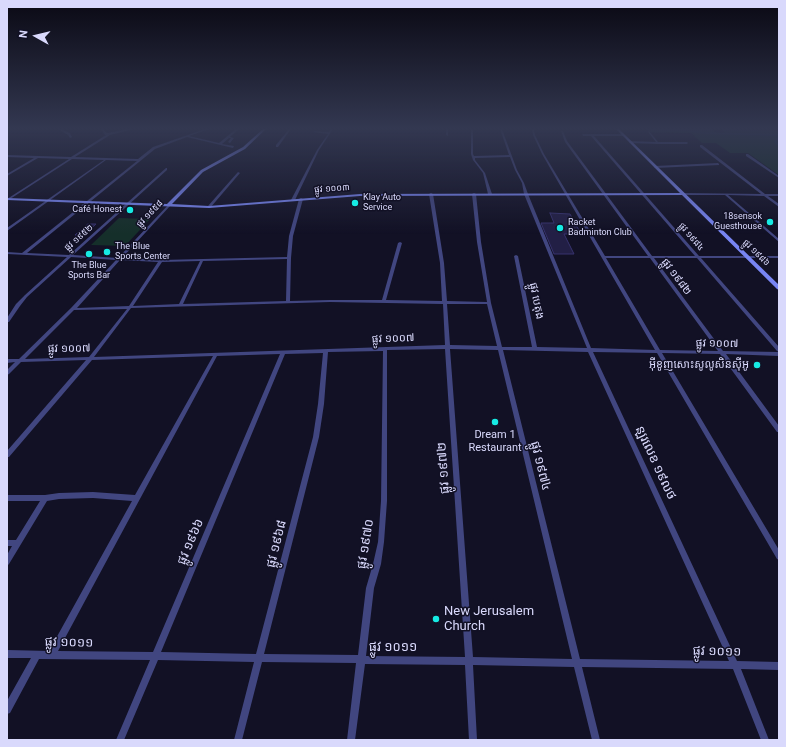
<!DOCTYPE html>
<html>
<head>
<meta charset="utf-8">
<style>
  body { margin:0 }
  #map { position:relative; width:786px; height:747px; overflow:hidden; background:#121125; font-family:Roboto,sans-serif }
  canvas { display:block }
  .frame { position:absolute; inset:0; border:8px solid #d9d9fc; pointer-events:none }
  .north { position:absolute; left:16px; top:16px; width:40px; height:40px; -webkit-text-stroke:3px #121125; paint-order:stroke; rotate:278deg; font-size:11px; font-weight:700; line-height:16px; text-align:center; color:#d9d9fc }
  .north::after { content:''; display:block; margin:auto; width:14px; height:18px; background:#d9d9fc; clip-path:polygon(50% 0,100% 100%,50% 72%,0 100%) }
</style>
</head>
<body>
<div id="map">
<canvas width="786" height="747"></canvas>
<div class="frame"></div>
<div class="north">N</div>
</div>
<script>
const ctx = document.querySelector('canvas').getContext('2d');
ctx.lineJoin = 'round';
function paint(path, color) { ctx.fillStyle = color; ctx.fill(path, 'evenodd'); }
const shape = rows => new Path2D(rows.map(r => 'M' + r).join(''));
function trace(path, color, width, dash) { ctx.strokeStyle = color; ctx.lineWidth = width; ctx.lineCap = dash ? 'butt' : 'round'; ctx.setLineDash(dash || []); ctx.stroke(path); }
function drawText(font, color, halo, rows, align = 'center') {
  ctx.font = font + ' Roboto,"Noto Sans Khmer",sans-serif'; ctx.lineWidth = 3; ctx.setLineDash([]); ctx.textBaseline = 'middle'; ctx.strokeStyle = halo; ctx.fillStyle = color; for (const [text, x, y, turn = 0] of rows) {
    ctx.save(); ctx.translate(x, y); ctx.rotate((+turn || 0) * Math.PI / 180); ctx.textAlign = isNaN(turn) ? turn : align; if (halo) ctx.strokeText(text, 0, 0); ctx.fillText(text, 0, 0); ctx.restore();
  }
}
const green = shape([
  [647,129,712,129,716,133,725,133,721,129,779,131,779,175,748,153,730,153,716,143,702,143,691,133,650,132],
  [119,218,150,219,125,246,91,245]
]);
const canal = shape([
  [671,129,681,129,705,132,779,134,779,136,705,134,671,129],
  [778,136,779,136,779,139,777,142,779,144,779,147,774,142,778,136]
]);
const building = shape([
  [550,213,570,214,581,234,564,234,574,254,554,254,541,223,554,223,550,213],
  [88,224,96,224,84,235,75,235,88,224]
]);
const street = shape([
  [58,129,61,129,70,133,72,137,70,138,68,135,58,129],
  [101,129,103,129,107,133,128,129,134,129,110,135,75,157,138,159,153,147,205,129,209,129,189,136,219,143,236,129,239,129,230,137,234,138,230,143,228,142,231,138,229,138,222,144,234,146,233,148,187,137,155,149,27,253,69,255,166,168,167,168,167,170,73,255,118,258,169,204,171,205,170,206,122,258,161,260,287,257,289,236,299,199,301,198,303,199,293,236,291,258,290,301,330,300,382,300,398,243,400,242,402,243,386,300,442,301,440,263,429,194,431,193,433,194,444,263,447,301,487,302,477,242,472,194,474,193,476,194,481,242,491,303,502,347,532,347,514,256,516,255,518,256,537,347,587,348,524,194,522,183,515,170,510,157,475,158,475,160,485,173,492,194,490,195,488,194,483,173,473,160,471,154,471,129,473,129,473,154,474,156,509,155,500,129,502,129,517,170,524,183,528,194,591,348,655,350,542,154,533,135,532,129,534,129,535,135,544,154,605,256,648,256,565,142,561,131,563,131,567,141,652,256,695,256,591,136,583,136,582,134,624,134,623,136,594,136,699,256,779,256,779,258,701,258,779,347,779,352,777,351,697,258,654,258,723,351,779,352,779,356,726,354,779,426,779,432,777,432,720,354,662,353,779,550,779,560,777,559,657,353,593,352,737,661,779,662,779,670,741,669,769,740,761,740,733,669,582,667,600,740,592,740,574,667,473,665,477,740,469,740,465,665,365,664,355,740,347,740,356,663,262,662,242,740,234,740,254,662,158,660,124,740,116,740,150,660,39,659,10,713,7,714,7,701,31,658,7,658,7,650,49,651,132,501,93,498,59,499,47,501,9,564,7,566,7,555,12,546,7,546,7,540,16,540,40,501,7,501,7,495,45,495,59,493,93,492,135,495,213,356,92,360,9,457,7,457,7,451,86,360,21,362,9,374,7,375,7,370,15,362,7,363,7,359,19,359,71,308,116,260,71,257,27,297,20,306,9,322,7,322,7,318,16,304,25,295,67,257,7,254,7,252,22,253,137,161,106,160,7,231,7,228,104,160,72,159,7,201,7,199,69,159,38,158,7,176,7,174,34,158,7,157,7,155,71,157,106,135,105,135,101,129],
  [606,258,650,258,718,351,660,350,606,258],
  [287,259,286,301,183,304,203,261,287,259],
  [120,260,158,262,129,306,77,308,120,260],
  [200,261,179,304,133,306,162,262,200,261],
  [330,302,443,304,445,345,94,357,131,308,330,302],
  [447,304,487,304,497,346,450,345,447,304],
  [127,309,89,357,25,359,74,310,127,309],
  [445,349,465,657,366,656,374,588,381,564,384,542,387,501,387,350,445,349],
  [450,349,498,350,572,659,473,657,450,349],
  [503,350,588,352,729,661,580,659,503,350],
  [383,351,381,501,378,542,373,564,366,588,358,655,264,654,319,437,324,404,328,352,383,351],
  [323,353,318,404,313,437,256,654,161,652,285,354,323,353],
  [280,354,153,652,58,651,217,356,280,354],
  [289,129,291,129,278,147,276,147,276,145,289,129],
  [331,129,333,129,319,150,295,200,292,201,291,200,317,150,328,134,313,132,314,131,329,132,331,129],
  [446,129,448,129,448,136,446,135,446,129],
  [649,131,658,142,687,142,688,143,687,144,658,144,630,143,629,142,630,141,656,142,648,132,649,131],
  [700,145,702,145,765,194,779,194,779,196,768,196,779,204,779,207,764,196,728,195,779,239,779,242,725,195,682,195,682,193,683,193,761,194,700,147,700,145],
  [746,154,748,154,779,176,779,178,746,156,746,154],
  [718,163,719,164,719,165,655,168,654,167,655,166,718,163],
  [238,172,240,173,210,208,208,208,208,206,238,172]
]);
const secondary = shape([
  [263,129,266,129,245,149,203,172,172,204,209,206,360,194,680,193,616,129,619,129,779,285,779,290,777,289,682,195,360,196,209,208,7,200,7,198,167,204,201,170,243,147,263,129]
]);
const markers = [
  [355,203,4,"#16ebe4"],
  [130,210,4,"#16ebe4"],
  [770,222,4,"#16ebe4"],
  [560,228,4,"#16ebe4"],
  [107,252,4,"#16ebe4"],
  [89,254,4,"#16ebe4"],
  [757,365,4,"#16ebe4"],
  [495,422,4,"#16ebe4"],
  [436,619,4,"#16ebe4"]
];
const farStreetnames = [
  ["ផ្លូវ ១០០៣",332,189,-4],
  ["ផ្លូវ ១៩៥៨",150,214,-46],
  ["ផ្លូវ ១៩៨៤",691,237,49],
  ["ផ្លូវ ១៩៥២",79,238,-42],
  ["ផ្លូវ ១៩៨៦",756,253,44]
];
const farPoinames = [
  ["Klay Auto",363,198],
  ["Service",363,208],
  ["Café Honest",122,210,"right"],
  ["18sensok",762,217,"right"],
  ["Guesthouse",762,227,"right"],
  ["Racket",568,223],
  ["Badminton Club",568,233],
  ["The Blue",115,247],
  ["Sports Center",115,257],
  ["The Blue",89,266,"center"],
  ["Sports Bar",89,276,"center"]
];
const streetNames = [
  ["ផ្លូវ ១៩៨២",676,277,53],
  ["ផ្លូវ បេតុង",536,301,79],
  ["ផ្លូវ ១០០៧",393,339,-2],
  ["ផ្លូវ ១០០៧",717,344,1],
  ["ផ្លូវ ១០០៧",69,349,-1]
];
const poiNames = [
  ["អ៊ីខូញសោះសូលូសិនស៊ីអូ",749,365],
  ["Dream 1",495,435,"center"],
  ["Restaurant",495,448,"center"]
];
const nearStreetnames = [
  ["ន្ឡរលេខ ១៩លថ",655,463,65],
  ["ផ្លូវ ១៩៧៤",540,466,76],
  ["ផ្លូវ ១៩៧២",444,468,-94],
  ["ផ្លូវ ១៩៦៦",191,542,-67],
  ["ផ្លូវ ១៩៦៨",277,544,-76],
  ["ផ្លូវ ១៩៧០",366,544,-81],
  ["ផ្លូវ ១០១១",69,643,1],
  ["ផ្លូវ ១០១១",393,648],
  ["ផ្លូវ ១០១១",717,652,1]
];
const nearPoinames = [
  ["New Jerusalem",444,612],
  ["Church",444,627]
];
paint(green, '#152f2a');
paint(canal, '#132d48');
paint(building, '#221f45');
trace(building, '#37336e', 1);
paint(street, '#414680');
paint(secondary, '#7885f3');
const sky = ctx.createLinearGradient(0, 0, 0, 234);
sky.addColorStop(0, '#0a0914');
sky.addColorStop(0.55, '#333851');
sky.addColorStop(1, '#33385100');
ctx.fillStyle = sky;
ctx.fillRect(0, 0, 786, 234);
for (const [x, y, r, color] of markers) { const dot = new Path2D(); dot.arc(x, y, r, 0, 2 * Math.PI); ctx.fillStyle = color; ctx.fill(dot); trace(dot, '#121125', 1.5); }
drawText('9px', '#d9d9fc', '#121125', farStreetnames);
drawText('9px', '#d9d9fc', '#121125', farPoinames, 'left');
drawText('11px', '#d9d9fc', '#121125', streetNames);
drawText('11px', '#d9d9fc', '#121125', poiNames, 'right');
drawText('13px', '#d9d9fc', '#121125', nearStreetnames);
drawText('13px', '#d9d9fc', '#121125', nearPoinames, 'left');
</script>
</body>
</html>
